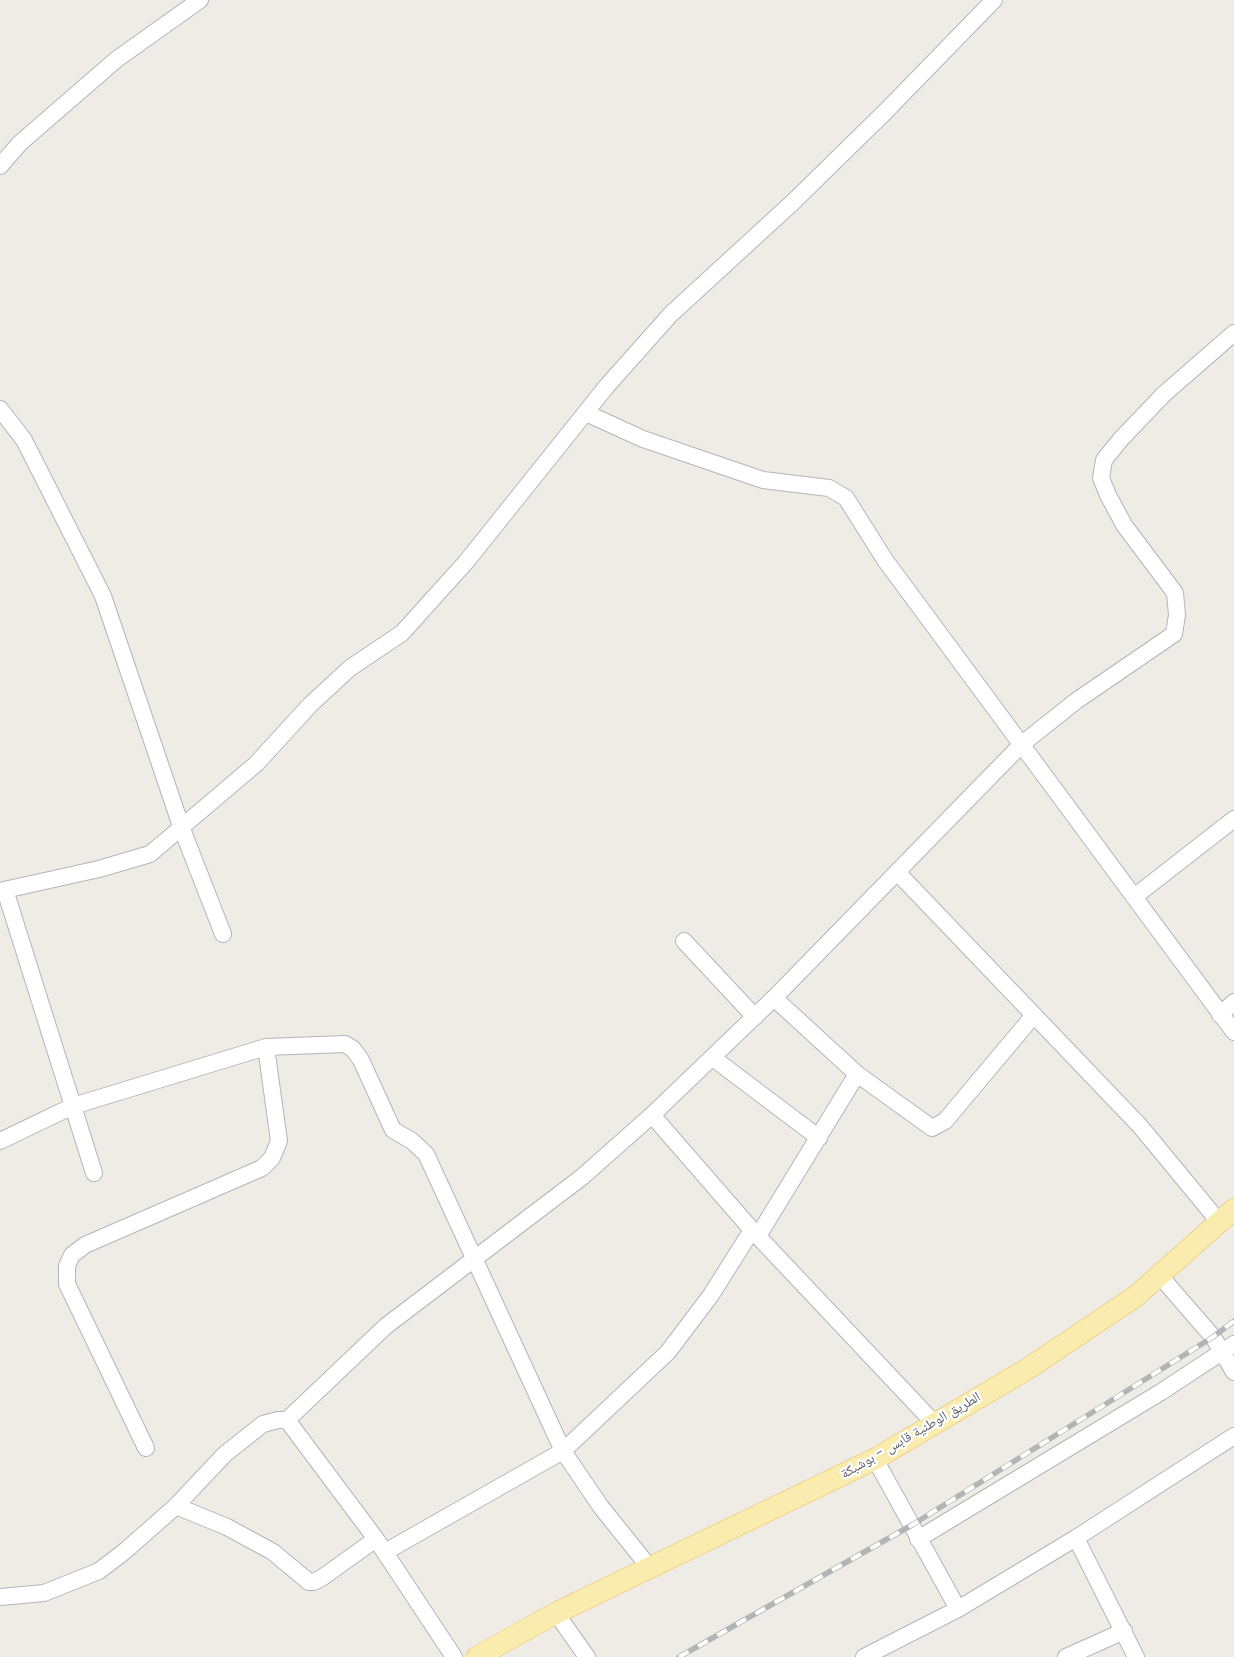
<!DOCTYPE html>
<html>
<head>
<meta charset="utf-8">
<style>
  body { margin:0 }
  canvas { display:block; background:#eeece5 }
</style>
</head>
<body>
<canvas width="1234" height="1657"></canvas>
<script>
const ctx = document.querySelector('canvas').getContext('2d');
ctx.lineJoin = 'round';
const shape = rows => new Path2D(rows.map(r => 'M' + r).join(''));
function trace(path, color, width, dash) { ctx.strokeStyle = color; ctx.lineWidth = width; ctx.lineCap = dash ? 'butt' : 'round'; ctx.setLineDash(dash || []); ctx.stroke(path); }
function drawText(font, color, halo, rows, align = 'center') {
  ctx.font = font + ' Poppins,"Noto Naskh Arabic",sans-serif'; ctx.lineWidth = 4.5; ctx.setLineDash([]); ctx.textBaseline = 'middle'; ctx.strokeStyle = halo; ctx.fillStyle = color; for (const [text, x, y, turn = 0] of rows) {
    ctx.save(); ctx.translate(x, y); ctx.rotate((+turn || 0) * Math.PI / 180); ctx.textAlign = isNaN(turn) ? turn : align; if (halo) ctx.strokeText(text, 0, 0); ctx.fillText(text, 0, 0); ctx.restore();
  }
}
const minor = shape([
  [0,166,20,143,117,59,200,0],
  [0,409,24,440,103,596,182,829,223,934],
  [586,413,643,439,763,480,829,488,846,498,885,560,1234,1032],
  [897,872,1140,1126,1220,1223],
  [5,890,94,1173],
  [0,891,99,869,150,854,256,764,310,705,350,668,402,633,466,562,606,387,671,314,792,203,886,111,994,0],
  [1134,897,1234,819],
  [684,941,755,1017],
  [774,998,857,1074,932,1128,945,1121,1034,1015],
  [1220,1015,1234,1002],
  [713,1058,819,1138],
  [652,1115,752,1230,934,1423],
  [0,1141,73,1106,266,1047,345,1044,353,1049,361,1060,393,1130,412,1141,426,1154,563,1451,601,1507,650,1568],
  [758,1236,857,1074],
  [1160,1276,1213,1337,1234,1372],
  [287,1420,376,1539,454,1657],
  [146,1448,67,1284,67,1266,72,1255,85,1245,262,1168,272,1158,279,1141,266,1047],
  [875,1459,958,1609],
  [1076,1538,1136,1657],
  [376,1539,323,1577,314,1582,309,1582,273,1552,227,1527,176,1506,225,1454,263,1424,278,1420,287,1420,386,1326,582,1177,652,1115,774,998,1022,744,1076,701,1174,634,1177,615,1175,593,1124,525,1108,495,1101,478,1104,460,1121,439,1164,394,1234,333],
  [918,1539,1161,1392,1234,1344],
  [385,1552,563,1451,668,1352,711,1295,752,1230],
  [0,1597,44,1593,99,1571,125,1551,176,1506],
  [556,1613,587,1657],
  [864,1657,958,1609,1076,1538,1234,1436],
  [1066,1657,1124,1631]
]);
const major = shape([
  [477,1657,556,1613,875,1459,1029,1368,1136,1296,1234,1209]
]);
const rail = shape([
  [679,1657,912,1525,1213,1337,1234,1321]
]);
const streetNames = [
  ["الطريق الوطنية قابس - بوشبكة",911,1436,-30]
];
trace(minor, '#b2b5b9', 18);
trace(major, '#e9bf63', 22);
trace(minor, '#fff', 16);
trace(major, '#faecae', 21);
trace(rail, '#b3b4b5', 5.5);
trace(rail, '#fff', 4, [11]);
drawText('14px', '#5d6165', '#fff', streetNames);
</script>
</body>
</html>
